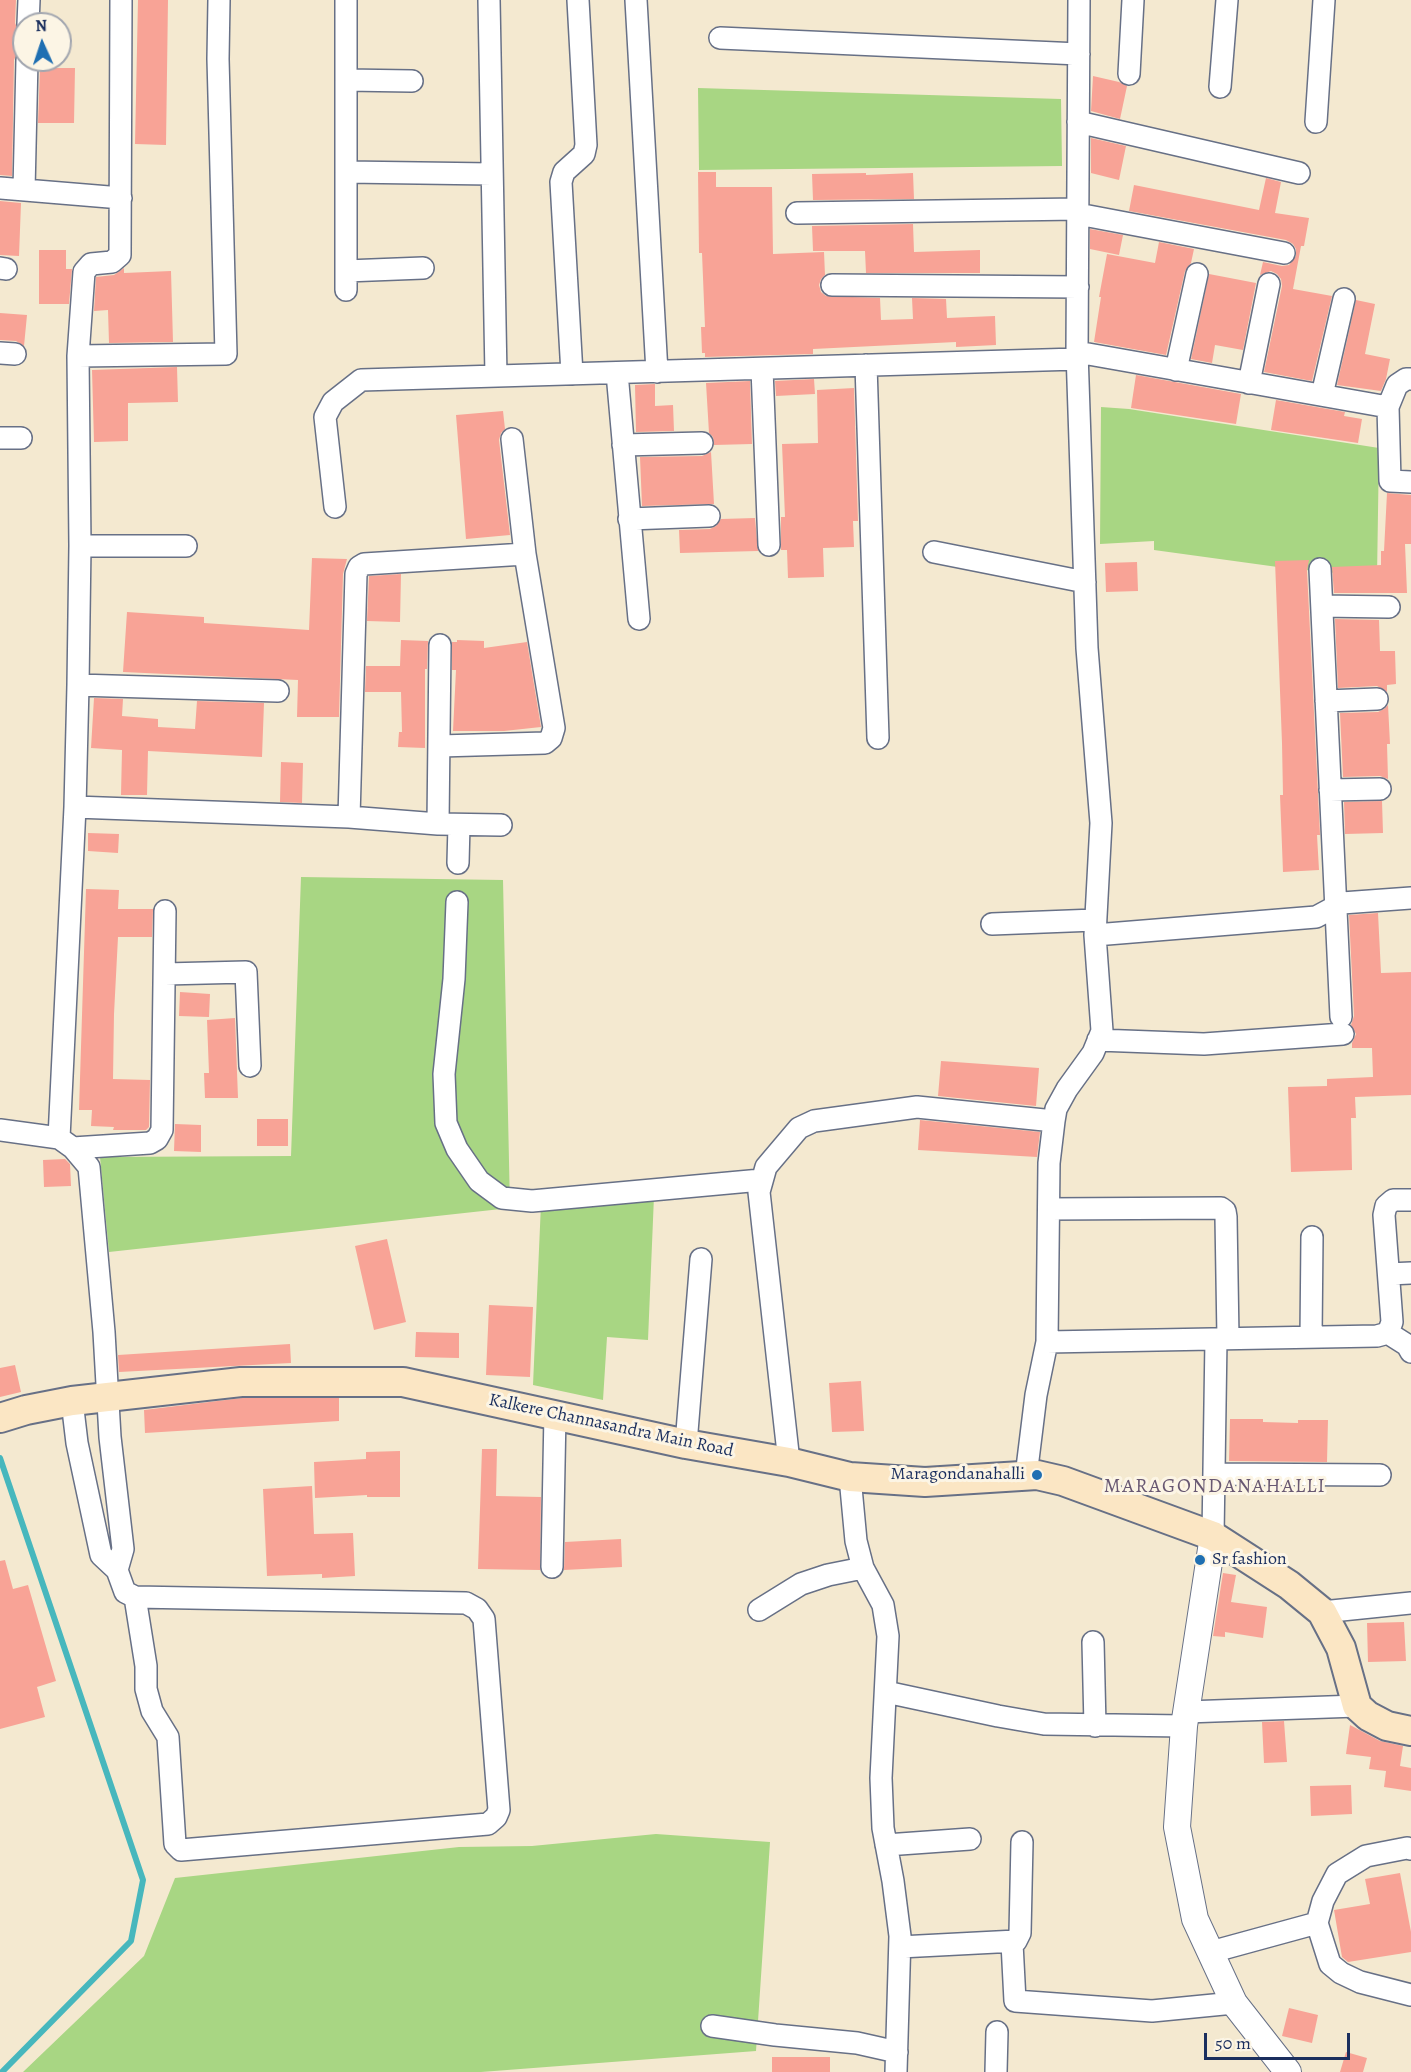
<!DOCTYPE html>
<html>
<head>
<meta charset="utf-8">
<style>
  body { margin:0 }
  #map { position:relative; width:1411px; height:2072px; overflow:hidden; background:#f4e9d0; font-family:Alegreya,serif }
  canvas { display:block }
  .north { position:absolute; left:12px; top:12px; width:60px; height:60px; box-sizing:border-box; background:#fcf5e5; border:2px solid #a2a6af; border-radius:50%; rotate:357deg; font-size:16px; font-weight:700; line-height:24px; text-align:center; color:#1b2f5e }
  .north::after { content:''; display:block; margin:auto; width:21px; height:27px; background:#1f6fb2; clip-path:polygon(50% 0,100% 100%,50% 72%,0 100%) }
  .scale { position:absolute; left:1204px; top:2033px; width:146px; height:27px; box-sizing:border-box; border:3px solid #1b2f5e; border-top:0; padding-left:8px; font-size:18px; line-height:21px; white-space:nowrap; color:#1b2f5e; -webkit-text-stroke:4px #fcf5e5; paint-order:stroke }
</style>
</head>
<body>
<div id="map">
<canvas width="1411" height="2072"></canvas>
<div class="north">N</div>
<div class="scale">50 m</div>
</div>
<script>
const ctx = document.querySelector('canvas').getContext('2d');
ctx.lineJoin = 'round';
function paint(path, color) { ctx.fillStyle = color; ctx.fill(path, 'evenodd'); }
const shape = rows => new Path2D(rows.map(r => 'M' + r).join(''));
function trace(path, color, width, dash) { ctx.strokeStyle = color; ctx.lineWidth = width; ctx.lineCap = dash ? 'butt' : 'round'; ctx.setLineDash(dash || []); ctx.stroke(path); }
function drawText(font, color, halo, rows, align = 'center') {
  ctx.font = font + ' Alegreya,serif'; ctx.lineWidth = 6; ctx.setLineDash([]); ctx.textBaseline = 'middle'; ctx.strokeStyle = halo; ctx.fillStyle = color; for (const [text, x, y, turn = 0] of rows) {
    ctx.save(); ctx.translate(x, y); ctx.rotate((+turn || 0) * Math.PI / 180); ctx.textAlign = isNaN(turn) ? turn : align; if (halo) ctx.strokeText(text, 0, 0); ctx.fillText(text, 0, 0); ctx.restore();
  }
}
const green = shape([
  [698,88,1061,99,1062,166,699,170],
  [1101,407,1129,409,1379,448,1377,577,1285,568,1154,550,1154,541,1100,544],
  [301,877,503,880,510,1208,109,1252,100,1157,291,1156],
  [654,1196,648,1340,607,1337,603,1400,533,1385,541,1204],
  [656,1834,770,1842,756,2051,481,2072,23,2072,144,1956,175,1878,459,1847,532,1846]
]);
const stream = shape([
  [0,1458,143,1880,131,1941,2,2072]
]);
const building = shape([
  [0,0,16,0,15,23,19,32,18,51,14,60,12,176,0,175],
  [138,0,168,0,166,145,135,144],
  [40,68,75,68,74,123,38,123],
  [1093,76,1119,82,1127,86,1120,119,1091,111],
  [1091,138,1126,146,1119,180,1091,173],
  [698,172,716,172,716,187,772,187,773,254,824,252,825,275,821,279,819,285,821,292,826,296,880,298,881,320,913,319,912,298,946,299,947,318,995,316,996,345,956,347,956,342,813,349,813,354,705,357,705,353,702,353,701,327,705,327,702,253,699,253],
  [866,173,866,175,913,173,914,199,813,200,812,174],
  [1266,178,1281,182,1275,213,1309,218,1304,246,1301,246,1293,289,1332,296,1312,381,1264,372,1282,286,1281,279,1277,274,1271,271,1260,275,1263,262,1282,266,1289,265,1296,256,1296,249,1293,244,1286,240,1129,211,1134,185,1259,210],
  [0,201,21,203,19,256,0,255],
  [913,224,914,252,980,250,980,273,866,273,865,251,813,251,812,226],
  [1090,229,1123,235,1119,255,1090,249],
  [1159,242,1194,249,1191,263,1185,271,1166,355,1094,342,1101,297,1099,297,1107,254,1155,263],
  [39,250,66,250,66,269,72,269,69,304,39,304],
  [124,268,124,273,171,271,173,342,109,343,108,310,94,311,96,277,114,275],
  [1209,274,1256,283,1243,350,1215,345,1212,363,1191,359],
  [1356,300,1375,304,1365,354,1390,359,1386,379,1381,391,1337,385],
  [0,313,27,315,24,346,16,341,0,340],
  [177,367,178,402,128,403,128,441,94,442,92,370],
  [1136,375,1241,394,1236,424,1131,408],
  [814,379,815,394,776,396,775,381],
  [750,381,752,444,714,445,713,437,709,433,706,383],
  [655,384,655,406,673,405,674,431,636,432,635,385],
  [854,388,858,521,853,521,854,547,823,548,824,577,788,578,787,550,781,550,781,517,785,517,782,444,818,443,817,390],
  [1276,400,1345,412,1344,416,1362,419,1358,443,1271,430],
  [503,411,505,429,501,433,499,440,510,535,466,539,456,415],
  [711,452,714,504,642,506,640,457,702,456],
  [1387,493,1411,495,1411,544,1405,544,1407,593,1334,593,1332,567,1381,565,1381,551,1384,551],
  [755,518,758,551,680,553,679,530,710,529,716,526,721,519],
  [312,558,347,559,343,574,339,717,297,717,298,680,123,672,127,612,204,617,204,623,309,630],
  [1309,560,1307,570,1320,835,1317,835,1319,870,1283,872,1280,795,1283,795,1282,743,1275,561],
  [1137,562,1138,591,1106,592,1105,563],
  [401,574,400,622,367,621,369,576],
  [1335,619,1379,620,1380,651,1395,651,1396,684,1387,685,1387,692,1377,686,1338,688],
  [401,640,428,641,427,669,425,669,425,748,398,747,399,732,402,732,401,692,365,692,366,666,400,666],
  [457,640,484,641,484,648,527,642,541,727,504,731,453,731,456,670,452,670,452,642,457,642],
  [94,698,123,699,122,716,158,719,158,727,195,729,197,701,264,703,262,757,148,751,147,795,121,795,122,750,91,748],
  [1388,705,1390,744,1387,744,1388,779,1380,776,1343,777,1340,713,1378,712,1384,709],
  [281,762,303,763,302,803,280,802],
  [1382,801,1383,833,1345,834,1344,802],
  [88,833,119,834,118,853,88,851],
  [86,889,119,890,118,909,153,909,152,937,118,937,114,1014,113,1079,150,1080,149,1127,146,1130,113,1130,114,1127,91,1126,92,1110,79,1110],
  [1378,913,1381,973,1411,972,1411,1095,1355,1097,1356,1118,1351,1118,1352,1170,1291,1172,1288,1087,1327,1086,1327,1079,1373,1077,1372,1048,1352,1048,1352,1043,1356,1034,1351,1025,1354,1016,1349,915],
  [180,992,210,994,209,1017,179,1016],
  [235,1018,238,1098,205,1098,204,1073,209,1073,207,1020],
  [941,1061,1039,1068,1036,1106,938,1096],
  [257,1119,288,1119,288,1146,257,1146],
  [920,1120,1040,1132,1037,1157,918,1150],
  [175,1124,201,1125,201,1152,174,1151],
  [65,1159,70,1164,71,1186,44,1187,43,1160],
  [387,1239,406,1322,374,1330,355,1246],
  [489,1305,533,1307,530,1377,486,1375],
  [416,1332,459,1333,459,1358,415,1357],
  [290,1344,291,1363,119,1372,118,1355],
  [15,1365,21,1392,0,1397,0,1368],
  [861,1381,864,1431,832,1432,829,1383],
  [242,1398,339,1398,339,1421,145,1433,144,1410],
  [1230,1419,1263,1419,1263,1422,1298,1423,1298,1420,1328,1420,1327,1462,1229,1461],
  [482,1449,497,1449,496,1496,541,1497,540,1570,478,1569],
  [400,1451,400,1497,367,1497,367,1495,315,1498,314,1462,366,1459,366,1452],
  [312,1486,314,1534,353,1533,355,1576,322,1578,322,1574,267,1576,263,1489],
  [621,1539,622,1567,564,1570,565,1542],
  [5,1560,13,1589,28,1585,56,1681,37,1687,45,1717,0,1729,0,1561],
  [1223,1573,1236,1575,1231,1602,1267,1607,1263,1638,1225,1632,1225,1637,1213,1636],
  [1404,1622,1406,1661,1368,1662,1367,1623],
  [1284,1721,1287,1762,1264,1763,1262,1722],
  [1350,1725,1380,1741,1403,1746,1400,1766,1411,1768,1411,1791,1384,1787,1386,1771,1369,1769,1371,1757,1346,1754],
  [1351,1785,1352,1814,1311,1816,1310,1786],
  [1400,1873,1411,1932,1411,1952,1348,1962,1342,1957,1334,1910,1370,1904,1365,1879],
  [1289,2008,1318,2015,1312,2043,1282,2036],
  [1346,2052,1367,2058,1363,2072,1340,2072],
  [772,2057,830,2057,830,2072,772,2072]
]);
const minor = shape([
  [489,0,496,376],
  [636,0,657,372],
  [28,24,29,0],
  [720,38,1079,54],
  [1129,74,1133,0],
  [346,80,412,81],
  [1220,87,1227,0],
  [1078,122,1299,173],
  [1316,122,1324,0],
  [346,172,492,174],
  [0,188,121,198],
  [24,190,27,60],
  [797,213,1078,209],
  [1078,214,1284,253],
  [0,268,6,269],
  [346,271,423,268],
  [832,285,1078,287],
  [346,290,346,0],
  [1077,352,1079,0],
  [0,353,15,354],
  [78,356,226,354,218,59,219,0],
  [866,365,878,738],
  [762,369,769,545],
  [1176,370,1197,274],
  [617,373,639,619],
  [572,374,561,182,564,172,584,154,586,145,578,0],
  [1249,383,1269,284],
  [1322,395,1344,299],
  [1388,407,1397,385,1406,379,1411,379],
  [0,438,21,438],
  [623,445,702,443],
  [335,507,325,417,333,402,361,380,1077,359],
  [629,519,709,516],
  [80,546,186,546],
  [934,552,1085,582],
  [1320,569,1341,1017],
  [1322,606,1389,607],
  [78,685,278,691],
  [1326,701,1377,699],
  [440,746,545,743,551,738,554,728,525,554,512,439],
  [1330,790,1380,789],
  [75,807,349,817,438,824,501,825],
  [349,817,356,574,359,567,364,564,525,554],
  [438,824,440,645],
  [458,863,459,825],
  [457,902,454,979,444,1074,446,1123,457,1149,479,1181,502,1198,532,1201,761,1180],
  [992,924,1095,920],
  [1095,935,1316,917,1342,903,1411,898],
  [165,974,246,972,250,1066],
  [1098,1040,1204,1044,1343,1034],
  [0,1130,59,1138,73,1148,89,1167,104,1332,110,1437,123,1549,117,1570],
  [59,1138,75,807,78,685,80,546,78,356,84,272,91,264,112,262,120,255,121,0],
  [73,1148,150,1143,157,1139,162,1130,165,911],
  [1049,1209,1221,1208,1225,1211,1226,1217,1228,1338],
  [1389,1274,1411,1273],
  [1388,1333,1407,1345,1411,1352],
  [1311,1337,1312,1237],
  [1047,1342,1377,1336,1388,1333,1392,1322,1384,1215,1386,1206,1393,1200,1411,1200],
  [72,1401,77,1443,101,1555,117,1570,125,1592,135,1597,466,1603,477,1609,484,1619,499,1810,496,1817,488,1824,181,1850,175,1844,168,1737,152,1711,146,1689,146,1666,135,1597],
  [686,1444,701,1259],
  [789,1462,759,1192,766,1167,799,1128,814,1121,917,1107,1054,1121],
  [1214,1474,1380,1475],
  [1026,1476,1036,1395,1047,1342,1049,1163,1054,1121,1056,1109,1067,1089,1093,1053,1102,1031,1095,935,1101,823,1087,648,1077,352,1388,407,1390,481,1411,482],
  [850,1477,856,1541,863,1568,883,1605,888,1636,881,1778,883,1828,893,1881,900,1936,896,2072],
  [1213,1536,1216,1339],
  [552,1567,555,1414],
  [759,1610,801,1584,828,1575,863,1568],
  [1322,1612,1411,1603],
  [1093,1642,1095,1726],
  [886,1692,998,1716,1044,1724,1184,1726],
  [1186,1712,1357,1706],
  [886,1845,970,1839],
  [1411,1849,1407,1848,1366,1856,1337,1874,1323,1901,1317,1923,1330,1964,1341,1973,1360,1982,1411,1995],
  [1012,1943,1015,2001,1152,2011,1234,2003],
  [900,1947,1016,1941,1020,1933,1022,1842],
  [1211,1952,1317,1923],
  [712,2026,775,2035,857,2043,897,2052],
  [996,2072,997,2032]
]);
const tertiary = shape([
  [1213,1536,1184,1726,1177,1827,1195,1919,1234,2003,1288,2072]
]);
const secondary = shape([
  [0,1418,26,1410,72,1401,241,1382,403,1382,686,1444,789,1462,850,1477,925,1482,1037,1475,1063,1481,1213,1536,1289,1585,1322,1612,1341,1648,1357,1706,1368,1716,1387,1726,1411,1731]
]);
const markers = [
  [1037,1475,6,"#1f6fb2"],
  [1200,1560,6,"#1f6fb2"]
];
const streetNames = [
  ["Kalkere Channasandra Main Road",611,1426,12]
];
const poiNames = [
  ["Maragondanahalli",1025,1475],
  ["Sr fashion",1212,1560,"left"]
];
const neighbourhoodNames = [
  ["MARAGONDANAHALLI",1215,1487]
];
paint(green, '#a8d683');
trace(stream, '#47b7bd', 6);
paint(building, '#f8a396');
trace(minor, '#677086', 24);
trace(tertiary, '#677086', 28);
trace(secondary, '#677086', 32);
trace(minor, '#fff', 21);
trace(tertiary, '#fff', 26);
trace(secondary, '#fbe6c4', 28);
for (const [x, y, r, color] of markers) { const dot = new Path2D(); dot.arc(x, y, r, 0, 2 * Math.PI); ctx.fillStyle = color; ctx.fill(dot); trace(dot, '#fcf5e5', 2); }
drawText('18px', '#1b2f5e', '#fcf5e5', streetNames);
drawText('18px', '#1b2f5e', '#fcf5e5', poiNames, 'right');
ctx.letterSpacing = '1.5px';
drawText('20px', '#685872', '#fcf5e5', neighbourhoodNames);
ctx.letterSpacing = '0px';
</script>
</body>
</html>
